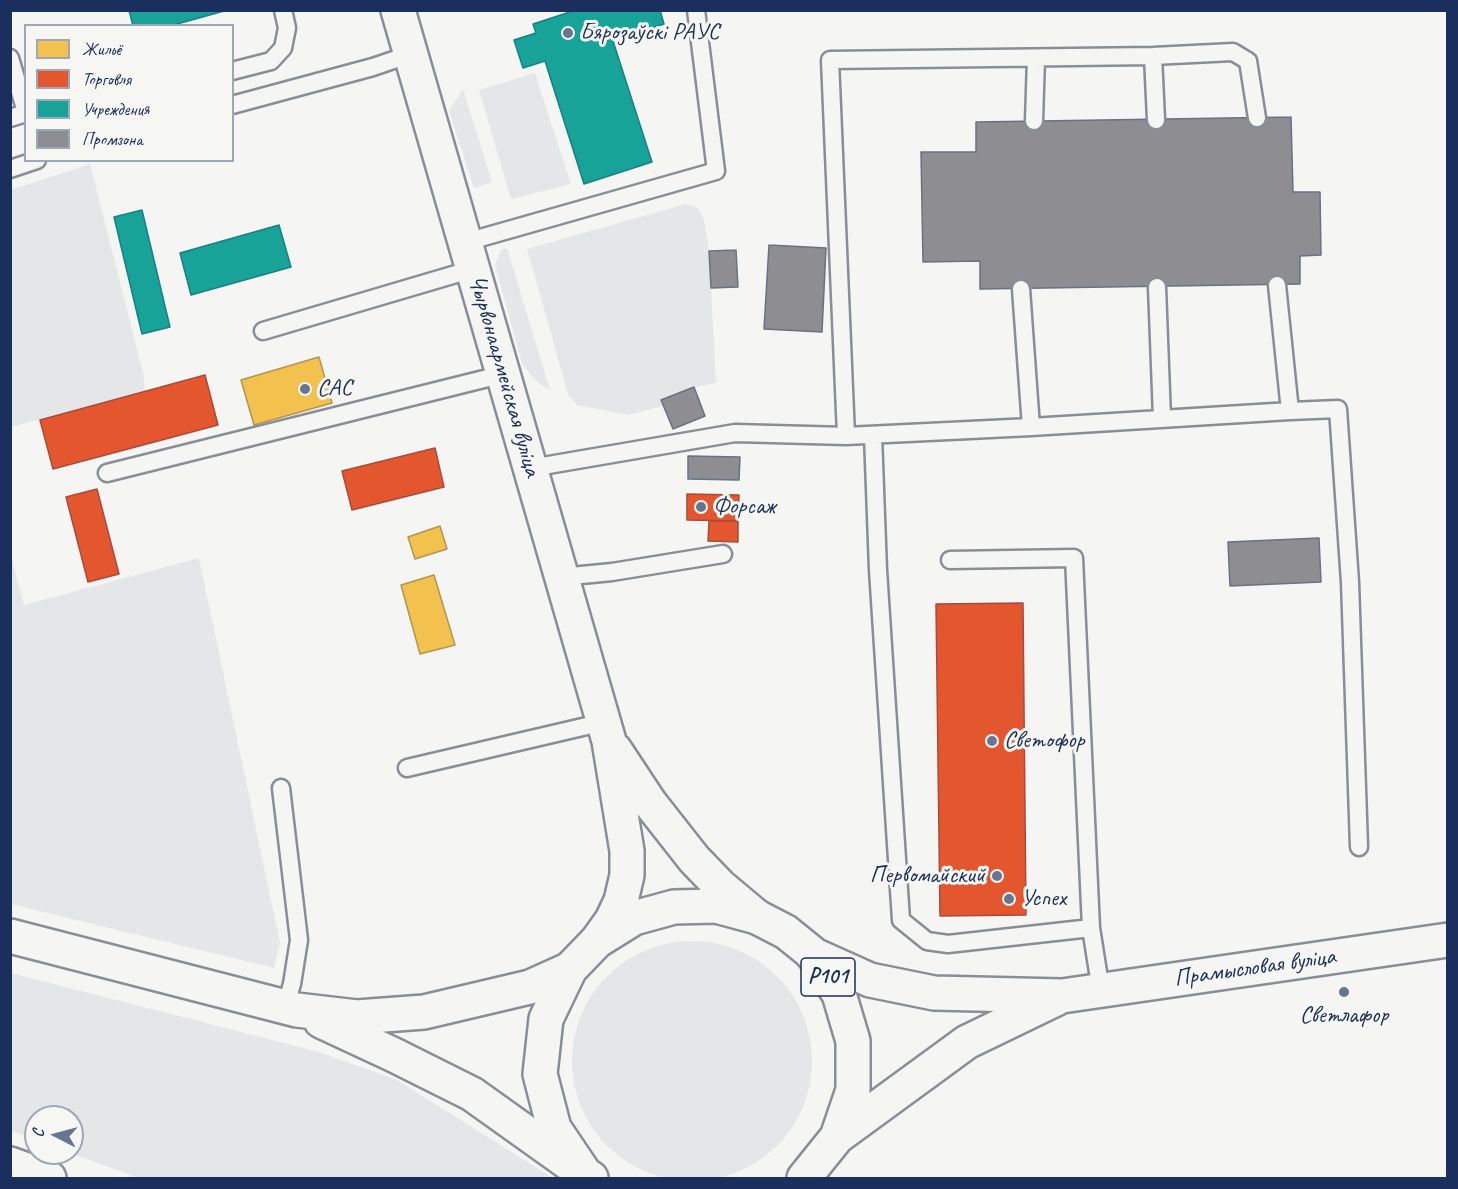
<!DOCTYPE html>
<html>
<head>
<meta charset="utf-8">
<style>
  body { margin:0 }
  #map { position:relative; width:1458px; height:1189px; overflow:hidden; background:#f5f5f3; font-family:Caveat,sans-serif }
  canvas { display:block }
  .frame { position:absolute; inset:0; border:12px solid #1b2f5e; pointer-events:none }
  .legend { position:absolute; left:24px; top:24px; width:210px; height:138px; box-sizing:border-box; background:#f6f6f2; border:2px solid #9ea6b7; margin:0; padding:8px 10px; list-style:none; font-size:18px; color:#1b2f5e }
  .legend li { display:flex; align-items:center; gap:12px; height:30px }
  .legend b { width:30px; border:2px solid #9ea6b7 }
  .north { position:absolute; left:24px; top:1105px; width:60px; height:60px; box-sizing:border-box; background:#f6f6f2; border:2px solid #9ea6b7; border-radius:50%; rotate:276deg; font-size:16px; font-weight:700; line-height:24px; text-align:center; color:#1b2f5e }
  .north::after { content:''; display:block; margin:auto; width:21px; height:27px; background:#677492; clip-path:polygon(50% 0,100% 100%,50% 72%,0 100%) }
</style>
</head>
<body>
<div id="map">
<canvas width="1458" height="1189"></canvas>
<div class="frame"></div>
<ul class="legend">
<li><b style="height:16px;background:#f2c14e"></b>Жильё</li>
<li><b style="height:16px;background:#e4572e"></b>Торговля</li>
<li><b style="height:16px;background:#17a398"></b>Учреждения</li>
<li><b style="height:16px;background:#8d8d92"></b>Промзона</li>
</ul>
<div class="north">С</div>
</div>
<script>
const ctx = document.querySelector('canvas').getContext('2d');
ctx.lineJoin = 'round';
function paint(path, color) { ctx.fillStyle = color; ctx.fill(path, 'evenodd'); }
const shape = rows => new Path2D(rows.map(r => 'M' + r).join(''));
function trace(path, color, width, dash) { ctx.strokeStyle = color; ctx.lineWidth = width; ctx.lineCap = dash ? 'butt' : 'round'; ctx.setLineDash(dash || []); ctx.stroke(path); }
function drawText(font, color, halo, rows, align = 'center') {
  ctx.font = font + ' Caveat,sans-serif'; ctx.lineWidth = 6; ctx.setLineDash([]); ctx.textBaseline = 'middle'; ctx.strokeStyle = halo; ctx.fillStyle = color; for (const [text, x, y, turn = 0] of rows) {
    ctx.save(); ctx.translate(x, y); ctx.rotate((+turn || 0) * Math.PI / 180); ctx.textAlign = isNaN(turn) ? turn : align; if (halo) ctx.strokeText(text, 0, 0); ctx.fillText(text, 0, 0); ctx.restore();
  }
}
const green = shape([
  [535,73,571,184,511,199,479,90],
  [463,89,492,182,474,188,449,111],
  [90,164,143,373,145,391,11,427,10,190],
  [686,204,697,207,704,220,709,251,716,383,694,387,661,400,663,406,628,415,577,405,568,394,527,249],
  [507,248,550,390,537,382,522,364,495,265,501,250],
  [10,552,24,605,199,558,280,943,274,968,11,904],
  '572 1061a120 120 0 1 1 240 0a120 120 0 1 1-240 0Z',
  [11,973,319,1052,397,1080,553,1178,138,1178,71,1153,72,1117,36,1117,36,1140,11,1130]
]);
const homes = shape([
  [319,357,332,403,254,425,241,380,319,357],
  [440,526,447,549,415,559,408,537,440,526],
  [434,575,455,645,420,654,401,585,434,575]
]);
const shops = shape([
  [205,375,218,425,53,469,40,420,205,375],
  [435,448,444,487,352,510,342,471,435,448],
  [97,489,119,574,88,582,66,497,97,489],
  [687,494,739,495,738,521,687,520,687,494],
  [709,521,738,521,738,542,708,541,709,521],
  [1023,603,1026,915,940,916,936,604,1023,603]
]);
const public = shape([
  [129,10,224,10,224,11,170,26,133,26,129,10],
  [569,10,660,10,664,24,613,41,652,162,584,184,545,61,523,68,514,40,536,33,533,24,570,12,569,10],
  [142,210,170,327,142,334,114,217,142,210],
  [279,225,291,267,191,295,180,253,279,225]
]);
const industry = shape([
  [1291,117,1293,192,1320,192,1321,255,1300,256,1300,284,980,289,980,261,923,262,921,152,976,152,976,122,1291,117],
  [769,245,826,248,822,332,764,329,769,245],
  [736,250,738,287,711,288,709,251,736,250],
  [694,387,705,416,673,429,661,400,694,387],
  [688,456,740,457,739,480,688,479,688,456],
  [1319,538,1321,582,1230,586,1228,542,1319,538]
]);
const service = shape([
  [1153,56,1156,120],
  [10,58,26,112],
  [232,71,271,61,283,48,287,28,283,10],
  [232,105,373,67,411,54],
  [10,118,26,113],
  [1034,121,1036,58],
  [10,169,37,160],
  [466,242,716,171,696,10],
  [1157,287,1162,418],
  [1021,289,1031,427],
  [263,331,473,269],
  [1290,411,1338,409,1350,582,1359,847],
  [873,435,878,570,901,920,927,941,948,944,1091,928],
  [846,436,830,60,1153,56,1233,52,1248,61,1257,118],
  [531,468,735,433,846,436,1031,427,1290,411,1277,285],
  [107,473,504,374],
  [950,560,1074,558,1091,928,1101,991],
  [561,577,612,572,723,554],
  [407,768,604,722],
  [281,788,299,940,292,984,285,1007]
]);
const minor = shape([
  [10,1164,49,1178]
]);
const tertiary = shape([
  [10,936,297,1010,357,1017,424,1012,530,987,570,969],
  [321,1021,394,1055,472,1094,584,1174]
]);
const secondary = shape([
  [398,10,609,741,627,851,627,875,621,901,612,920,597,941],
  [615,750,650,803,694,859,720,886,757,917]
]);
const primary = shape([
  [812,954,870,980,934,993,1062,996,1448,940],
  [837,1137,967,1042,1056,999],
  [591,1178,585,1174,554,1128,540,1074,546,1019,570,969,597,941,634,918,674,907,716,906,757,917,786,932,812,953,839,994,853,1041,853,1090,837,1137,804,1178]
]);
const markers = [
  [568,33,6,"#677492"],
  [305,389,6,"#677492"],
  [701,507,6,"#677492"],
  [992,741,6,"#677492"],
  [997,876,6,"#677492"],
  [1009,899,6,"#677492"],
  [1344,992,6,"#677492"]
];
const shields = [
  [828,977,54]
];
const shieldNames = [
  ["Р101",828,977]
];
const poiNames = [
  ["Бярозаўскі РАУС",580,33],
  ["САС",317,389],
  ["Форсаж",713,507],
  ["Светофор",1004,741],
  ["Первомайский",985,876,"right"],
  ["Успех",1021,899],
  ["Светлафор",1344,1016,"center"]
];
const streetNames = [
  ["Чырвонаармейская вуліца",504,376,74],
  ["Прамысловая вуліца",1255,968,-8]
];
paint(green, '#e4e6e7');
paint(homes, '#f2c14e');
trace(homes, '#b29553', 1.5);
paint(shops, '#e4572e');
trace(shops, '#a84b3c', 1.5);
paint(public, '#17a398');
trace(public, '#188087', 1.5);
paint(industry, '#8d8d92');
trace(industry, '#6b7182', 1.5);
trace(service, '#898d95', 21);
trace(minor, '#898d95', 38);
trace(tertiary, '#898d95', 38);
trace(secondary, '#898d95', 38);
trace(primary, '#898d95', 38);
trace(service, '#f5f5f3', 16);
trace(minor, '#f5f5f3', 33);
trace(tertiary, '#f5f5f3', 33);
trace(secondary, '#f5f5f3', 33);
trace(primary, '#f5f5f3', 33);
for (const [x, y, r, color] of markers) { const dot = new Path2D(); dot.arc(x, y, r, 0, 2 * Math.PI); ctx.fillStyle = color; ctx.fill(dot); trace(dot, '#f6f6f2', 2); }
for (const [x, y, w] of shields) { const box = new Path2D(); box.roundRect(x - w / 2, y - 19, w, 38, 4.5); ctx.fillStyle = '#f6f6f2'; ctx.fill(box); trace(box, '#1b2f5e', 1.5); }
drawText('bold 22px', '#1b2f5e', null, shieldNames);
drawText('24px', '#1b2f5e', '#f6f6f2', poiNames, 'left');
drawText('24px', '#1b2f5e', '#f6f6f2', streetNames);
</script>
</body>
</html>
